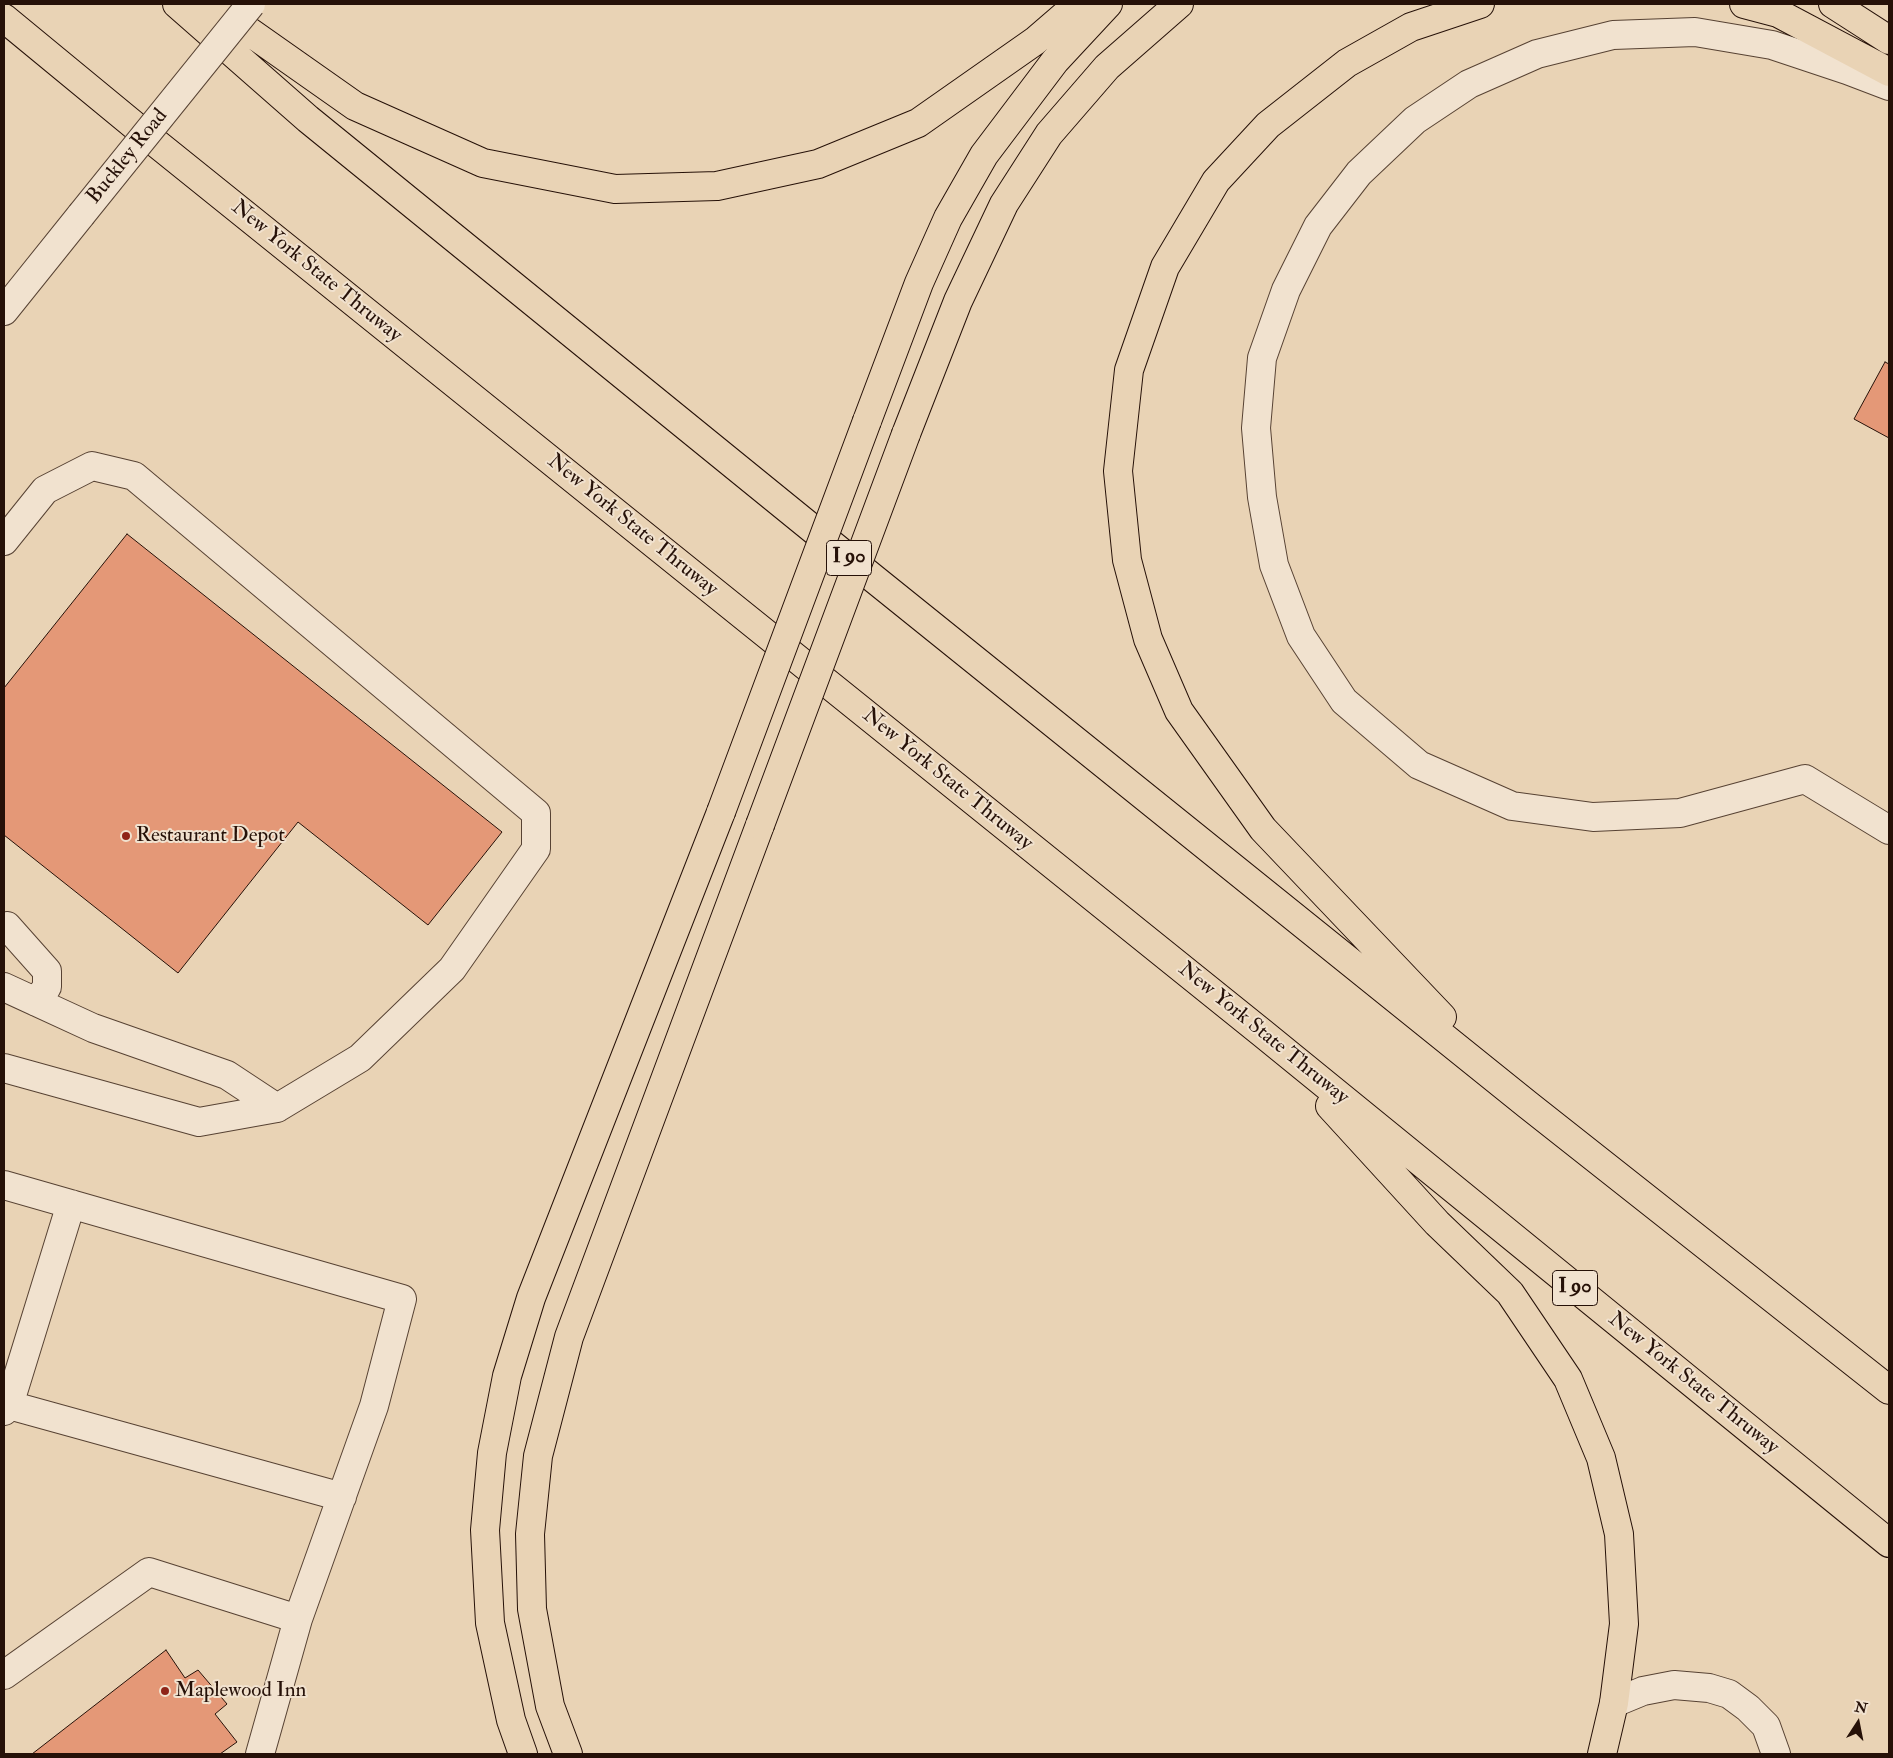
<!DOCTYPE html>
<html>
<head>
<meta charset="utf-8">
<style>
  body { margin:0 }
  #map { position:relative; width:1893px; height:1758px; overflow:hidden; background:#e9d3b5; font-family:"IM FELL Double Pica",serif }
  canvas { display:block }
  .frame { position:absolute; inset:0; border:5px solid #261108; pointer-events:none }
  .north { position:absolute; left:1833px; top:1698px; width:50px; height:50px; -webkit-text-stroke:4px #f1e2cf; paint-order:stroke; rotate:11deg; font-size:14px; font-weight:700; line-height:20px; text-align:center; color:#261108 }
  .north::after { content:''; display:block; margin:auto; width:18px; height:22px; background:#261108; clip-path:polygon(50% 0,100% 100%,50% 72%,0 100%) }
</style>
</head>
<body>
<div id="map">
<canvas width="1893" height="1758"></canvas>
<div class="frame"></div>
<div class="north">N</div>
</div>
<script>
const ctx = document.querySelector('canvas').getContext('2d');
ctx.lineJoin = 'round';
function paint(path, color) { ctx.fillStyle = color; ctx.fill(path, 'evenodd'); }
const shape = rows => new Path2D(rows.map(r => 'M' + r).join(''));
function trace(path, color, width, dash) { ctx.strokeStyle = color; ctx.lineWidth = width; ctx.lineCap = dash ? 'butt' : 'round'; ctx.setLineDash(dash || []); ctx.stroke(path); }
function drawText(font, color, halo, rows, align = 'center') {
  ctx.font = font + ' "IM FELL Double Pica",serif'; ctx.lineWidth = 4; ctx.setLineDash([]); ctx.textBaseline = 'middle'; ctx.strokeStyle = halo; ctx.fillStyle = color; for (const [text, x, y, turn = 0] of rows) {
    ctx.save(); ctx.translate(x, y); ctx.rotate((+turn || 0) * Math.PI / 180); ctx.textAlign = isNaN(turn) ? turn : align; if (halo) ctx.strokeText(text, 0, 0); ctx.fillText(text, 0, 0); ctx.restore();
  }
}
const building = shape([
  [1885,362,1889,364,1889,438,1854,419,1885,362],
  [127,534,502,832,428,925,298,822,178,973,4,835,4,688,127,534],
  [166,1650,185,1678,198,1670,227,1704,215,1714,237,1742,220,1754,32,1754,166,1650]
]);
const minor = shape([
  [1889,86,1847,70,1772,45,1695,32,1613,35,1537,54,1469,84,1415,120,1359,173,1318,226,1286,290,1262,358,1256,428,1262,497,1274,565,1301,636,1344,701,1419,765,1512,806,1593,817,1680,813,1805,779,1889,830],
  [4,311,81,215],
  [4,541,45,490,92,466,134,476,536,813,536,849,452,969,360,1058,277,1108,199,1122,4,1068],
  [7,926,47,971,47,987,36,1002],
  [4,987,93,1028,227,1075,277,1108],
  [4,1185,402,1299,374,1406,298,1619,260,1754],
  [9,1405,342,1497],
  [4,1411,9,1405,71,1204],
  [4,1675,149,1572,298,1619],
  [1614,1703,1643,1691,1674,1685,1709,1688,1729,1694,1748,1708,1766,1726,1776,1754]
]);
const highway = shape([
  [177,4,308,119,873,578,1528,1105,1889,1390],
  [210,4,355,106,483,163,615,189,717,186,818,164,918,123,1035,41,1078,4],
  [1744,4,1778,13,1889,72],
  [1833,4,1889,40],
  [4,18,146,135,1261,1032,1889,1543],
  [867,421,919,283,948,218,984,155,1055,61,1108,4],
  [906,434,958,301,1004,204,1049,134,1107,67,1179,4],
  [1442,1017,1263,829,1179,711,1148,639,1127,560,1118,471,1129,370,1165,267,1216,181,1268,125,1347,63,1411,27,1480,4],
  [1330,1106,1437,1223,1510,1293,1568,1379,1601,1458,1619,1534,1624,1624,1614,1703,1602,1754],
  [523,1754,511,1720,490,1623,485,1530,492,1453,507,1376,531,1298,721,812],
  [568,1754,550,1706,532,1609,530,1534,538,1456,569,1337,760,825]
]);
const minorBridge = shape([
  [81,215,251,4]
]);
const highwayBridge = shape([
  [721,812,867,421],
  [760,825,906,434]
]);
const markers = [
  [126,836,5,"#8f2418"],
  [165,1691,5,"#8f2418"]
];
const shields = [
  [849,558,45],
  [1575,1288,45]
];
const shieldNames = [
  ["I 90",849,558],
  ["I 90",1575,1288]
];
const streetNames = [
  ["Buckley Road",128,157,-51],
  ["New York State Thruway",316,272,39],
  ["New York State Thruway",632,526,39],
  ["New York State Thruway",947,780,39],
  ["New York State Thruway",1263,1034,39],
  ["New York State Thruway",1693,1384,39]
];
const poiNames = [
  ["Restaurant Depot",136,836],
  ["Maplewood Inn",175,1691]
];
paint(building, '#e49877');
trace(building, '#261108', 1);
trace(minor, '#574233', 30);
trace(highway, '#261108', 30);
trace(minor, '#f1e2cf', 28);
trace(highway, '#e9d3b5', 28);
trace(minorBridge, '#574233', 30, []);
trace(highwayBridge, '#261108', 30, []);
trace(minorBridge, '#f1e2cf', 28);
trace(highwayBridge, '#e9d3b5', 28);
for (const [x, y, r, color] of markers) { const dot = new Path2D(); dot.arc(x, y, r, 0, 2 * Math.PI); ctx.fillStyle = color; ctx.fill(dot); trace(dot, '#f1e2cf', 2); }
for (const [x, y, w] of shields) { const box = new Path2D(); box.roundRect(x - w / 2, y - 17.5, w, 35, 4); ctx.fillStyle = '#f1e2cf'; ctx.fill(box); trace(box, '#261108', 1); }
drawText('bold 20px', '#261108', null, shieldNames);
drawText('21px', '#261108', '#f1e2cf', streetNames);
drawText('21px', '#261108', '#f1e2cf', poiNames, 'left');
</script>
</body>
</html>
